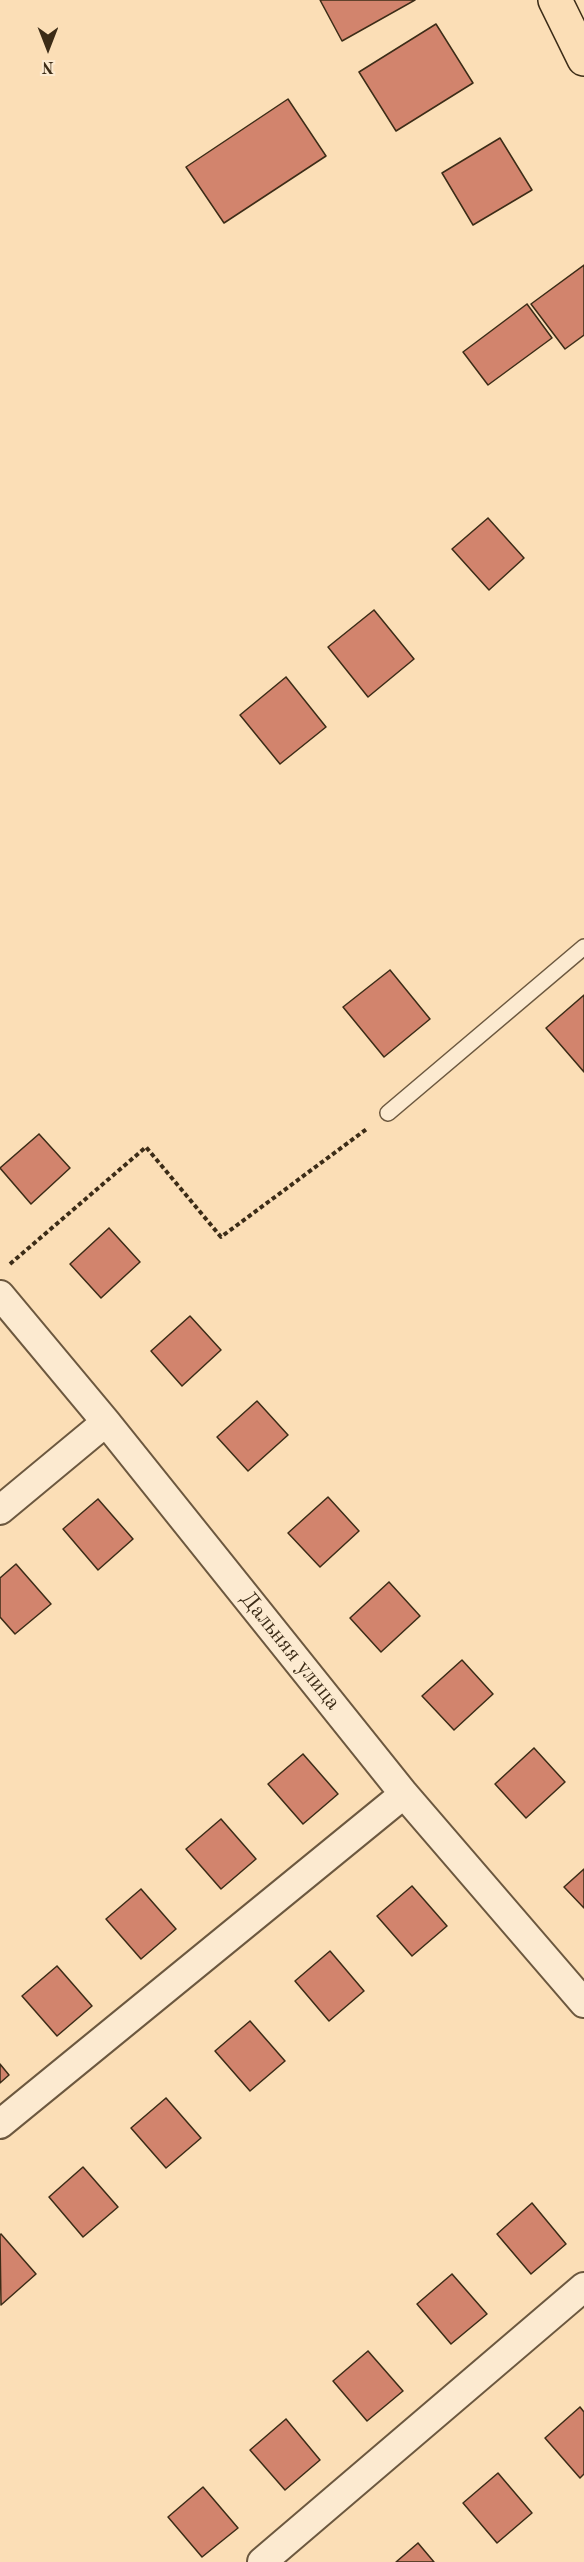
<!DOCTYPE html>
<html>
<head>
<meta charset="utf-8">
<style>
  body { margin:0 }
  #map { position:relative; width:584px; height:2562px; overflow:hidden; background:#fbdeb6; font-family:"Old Standard TT",serif }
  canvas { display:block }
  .north { position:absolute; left:18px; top:18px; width:60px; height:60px; -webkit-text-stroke:4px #fcead0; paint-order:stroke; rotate:180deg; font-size:16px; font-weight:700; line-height:24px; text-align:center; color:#3c2c17 }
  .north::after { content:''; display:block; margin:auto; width:21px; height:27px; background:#3c2c17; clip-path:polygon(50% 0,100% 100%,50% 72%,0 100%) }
</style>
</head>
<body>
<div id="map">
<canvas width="584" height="2562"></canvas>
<div class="north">N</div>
</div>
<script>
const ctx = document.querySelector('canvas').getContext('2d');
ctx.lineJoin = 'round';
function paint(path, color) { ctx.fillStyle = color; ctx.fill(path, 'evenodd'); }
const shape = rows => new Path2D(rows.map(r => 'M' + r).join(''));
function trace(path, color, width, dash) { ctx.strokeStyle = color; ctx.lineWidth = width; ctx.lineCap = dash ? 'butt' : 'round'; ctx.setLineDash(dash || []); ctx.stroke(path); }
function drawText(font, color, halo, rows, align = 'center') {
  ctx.font = font + ' "Old Standard TT",serif'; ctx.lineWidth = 4.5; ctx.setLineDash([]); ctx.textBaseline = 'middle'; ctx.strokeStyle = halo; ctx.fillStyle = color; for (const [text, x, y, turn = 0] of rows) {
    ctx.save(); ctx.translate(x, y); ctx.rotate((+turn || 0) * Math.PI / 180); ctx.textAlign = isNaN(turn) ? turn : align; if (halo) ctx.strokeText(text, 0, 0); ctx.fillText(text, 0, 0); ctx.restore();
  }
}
const building = shape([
  [320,0,415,0,342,41,320,0],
  [436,24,473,83,396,131,359,72,436,24],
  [288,99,326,156,224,223,186,167,288,99],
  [500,138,532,190,473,225,442,173,500,138],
  [584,265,584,335,565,349,531,304,584,265],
  [527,304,552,338,488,385,463,352,527,304],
  [488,518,524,558,489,590,452,549,488,518],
  [374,610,414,659,368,697,328,647,374,610],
  [286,677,326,727,280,764,240,715,286,677],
  [390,970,430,1019,384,1057,343,1007,390,970],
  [584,995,584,1072,546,1028,584,995],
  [39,1134,70,1168,31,1204,0,1168,39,1134],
  [109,1228,140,1262,101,1298,70,1264,109,1228],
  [190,1316,221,1350,182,1386,151,1351,190,1316],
  [257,1401,288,1435,248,1471,217,1437,257,1401],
  [328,1497,359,1531,320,1567,288,1533,328,1497],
  [98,1499,133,1539,98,1570,63,1529,98,1499],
  [16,1564,51,1604,15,1634,0,1617,0,1578,16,1564],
  [389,1582,420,1616,381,1652,350,1618,389,1582],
  [462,1660,493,1694,454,1730,422,1696,462,1660],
  [534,1748,565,1782,526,1818,495,1784,534,1748],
  [303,1754,338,1794,303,1824,268,1784,303,1754],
  [221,1819,256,1859,221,1889,186,1849,221,1819],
  [584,1869,584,1908,564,1887,584,1869],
  [412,1886,447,1926,412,1956,377,1916,412,1886],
  [141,1889,176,1929,141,1959,106,1919,141,1889],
  [330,1951,364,1991,329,2021,295,1981,330,1951],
  [57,1966,92,2006,57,2036,22,1996,57,1966],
  [250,2021,285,2061,250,2091,215,2051,250,2021],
  [0,2064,9,2075,0,2083,0,2064],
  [166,2098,201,2138,166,2168,131,2128,166,2098],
  [83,2167,118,2207,83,2237,49,2197,83,2167],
  [532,2203,566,2244,531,2274,497,2234,532,2203],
  [1,2234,36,2274,1,2305,0,2235,1,2234],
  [452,2274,487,2314,451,2344,417,2304,452,2274],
  [368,2351,403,2391,367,2421,333,2381,368,2351],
  [580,2407,584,2412,584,2474,580,2478,545,2438,580,2407],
  [286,2419,320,2460,285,2490,250,2450,286,2419],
  [498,2473,532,2513,497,2543,463,2503,498,2473],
  [203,2487,238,2528,202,2557,168,2517,203,2487],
  [418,2543,434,2562,396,2562,418,2543]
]);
const path = shape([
  [10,1264,146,1147,221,1237,368,1128]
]);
const service = shape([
  [388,1113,584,947]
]);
const minor = shape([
  [0,1295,106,1422,404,1794,584,2003],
  [0,1510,106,1422],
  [0,2124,404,1794],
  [262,2562,584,2287]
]);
const primary = shape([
  [555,0,584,59]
]);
const streetNames = [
  ["Дальняя улица",290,1651,51]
];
paint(building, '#d2846d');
trace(building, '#3c2c17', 1.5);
trace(service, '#6c583f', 18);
trace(minor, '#6c583f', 32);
trace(primary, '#3c2c17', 36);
trace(path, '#3c2c17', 4, [4.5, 3]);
trace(service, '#fcead0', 15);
trace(minor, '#fcead0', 28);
trace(primary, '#fbdeb6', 33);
drawText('22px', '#3c2c17', '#fcead0', streetNames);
</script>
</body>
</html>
